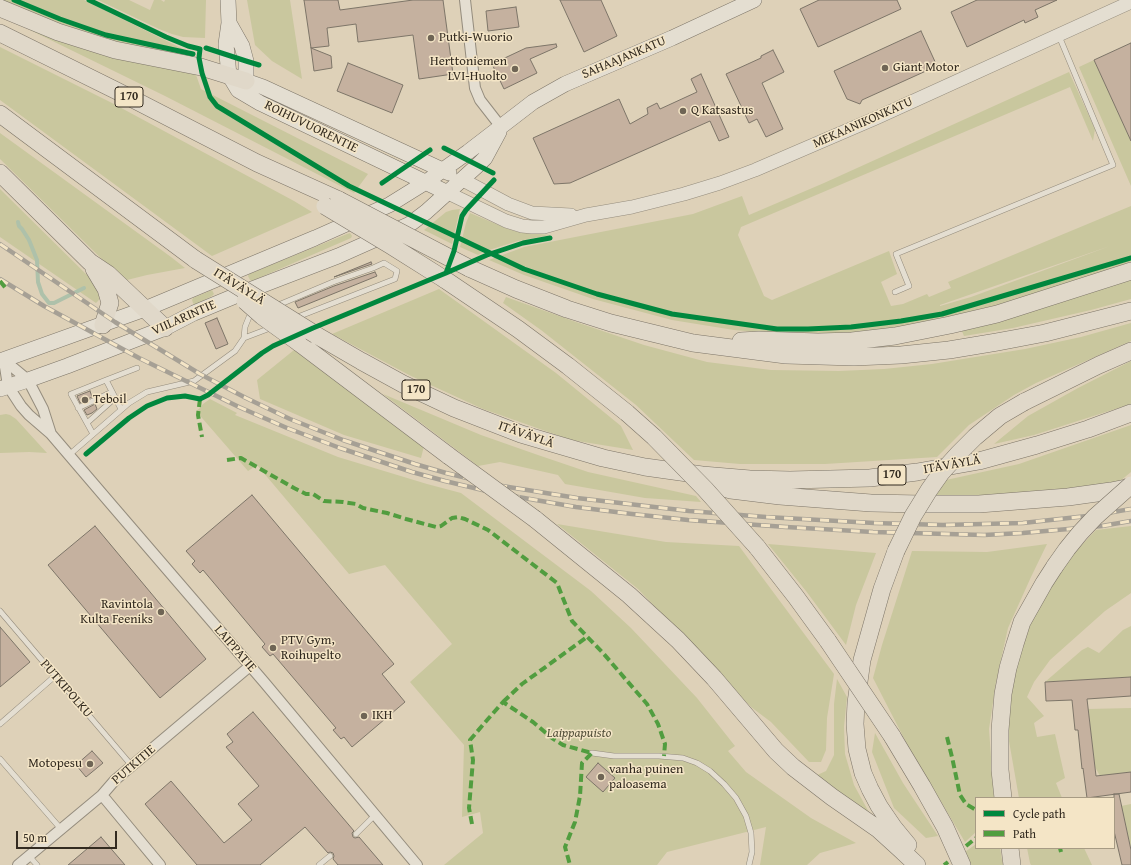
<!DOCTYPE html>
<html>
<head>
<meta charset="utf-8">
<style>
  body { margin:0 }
  #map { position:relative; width:1131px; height:865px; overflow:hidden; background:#ded1b8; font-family:"Gentium Book Plus",serif }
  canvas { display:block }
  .legend { position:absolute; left:975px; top:797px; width:140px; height:52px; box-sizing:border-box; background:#f4e5c6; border:1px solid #a79b84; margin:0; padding:5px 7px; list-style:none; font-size:12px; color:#332b20 }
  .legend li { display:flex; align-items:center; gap:8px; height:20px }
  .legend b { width:20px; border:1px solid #a79b84 }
  .scale { position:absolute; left:16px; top:831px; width:101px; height:18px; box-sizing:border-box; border:2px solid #332b20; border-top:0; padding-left:5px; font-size:12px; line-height:14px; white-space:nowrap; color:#332b20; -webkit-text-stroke:3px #f4e5c6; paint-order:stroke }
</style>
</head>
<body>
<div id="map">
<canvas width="1131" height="865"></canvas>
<ul class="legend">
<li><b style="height:5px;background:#00873e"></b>Cycle path</li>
<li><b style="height:5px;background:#519d3f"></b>Path</li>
</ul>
<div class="scale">50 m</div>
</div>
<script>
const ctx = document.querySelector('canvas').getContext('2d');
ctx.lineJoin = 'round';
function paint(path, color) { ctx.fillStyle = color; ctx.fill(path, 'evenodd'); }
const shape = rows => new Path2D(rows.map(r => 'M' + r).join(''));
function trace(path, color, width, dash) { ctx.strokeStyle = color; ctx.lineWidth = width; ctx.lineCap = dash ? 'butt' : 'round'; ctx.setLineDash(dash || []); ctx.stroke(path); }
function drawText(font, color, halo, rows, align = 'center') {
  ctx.font = font + ' "Gentium Book Plus",serif'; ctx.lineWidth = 3; ctx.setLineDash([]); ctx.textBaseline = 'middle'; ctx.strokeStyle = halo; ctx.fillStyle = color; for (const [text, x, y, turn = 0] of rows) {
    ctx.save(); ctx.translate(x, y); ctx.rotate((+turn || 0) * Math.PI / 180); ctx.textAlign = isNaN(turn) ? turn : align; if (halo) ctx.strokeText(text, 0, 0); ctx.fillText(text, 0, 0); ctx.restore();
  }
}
const green = shape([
  [1,0,84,0,189,52,194,58,129,46,56,23],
  [98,0,129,0,150,10,154,0,161,0,164,2,165,0,206,0,205,38,183,37,172,34,159,29],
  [247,0,290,0,302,79,272,61,255,45],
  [28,29,72,43,195,72,201,89,368,174,354,193,165,96],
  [0,47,112,103,294,201,312,212,212,256,0,100],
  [1094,60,1131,141,1131,186,1079,67],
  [1069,72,1095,129,1093,141,1070,87,741,227,738,235,764,296,772,300,889,251,897,274,881,282,891,306,903,304,927,294,929,297,951,288,948,282,1131,206,1131,264,1015,300,979,310,897,328,843,333,790,335,734,330,672,320,593,299,524,275,489,260,524,247,693,214,742,196,749,215,824,183],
  [1110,246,971,297,940,306,940,305],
  [0,133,171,257,185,268,147,275,127,280,113,270,0,159],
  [0,189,92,280,100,292,100,298,98,301,96,303,0,237],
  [460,209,452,244,424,230,446,212,452,210],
  [470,213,508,229,518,232,550,235,518,241,486,251,478,255,460,247,466,223],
  [350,233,352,236,351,238,252,281,250,280,248,276,249,274,347,234],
  [1131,277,1131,299,1091,310,1013,328,964,336,961,329],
  [439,289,556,373,621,426,633,450,571,440,483,409,411,376,332,334],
  [212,290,214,294,212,296,195,305,193,303,192,300,193,298],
  [506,297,576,322,644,345,707,362,771,370,839,371,884,369,932,364,1025,349,1081,337,1131,323,1131,341,1036,383,1014,395,969,425,937,457,825,464,740,464,694,460,636,405,541,330,503,303],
  [294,350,424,446,421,458,344,435,260,399,257,380],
  [1131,361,1131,404,1034,435,994,444,1028,416,1078,388],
  [383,394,481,435,535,454,588,472,696,496,701,502,645,498,565,484,558,475,500,462,478,466],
  [210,399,237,413,235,415,338,457,427,484,461,493,591,591,631,628,697,698,735,746,728,751,746,772,811,818,856,843,820,853,807,865,760,865,766,827,667,852,657,865,444,865,483,833,480,812,462,817,464,745,410,682,452,644,385,565,349,574,257,465,248,471,196,411,200,408,203,404],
  [6,414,10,415,16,419,47,453,29,452,0,453,0,415],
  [1131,425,1131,472,1114,486,934,499,946,480,1019,464],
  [557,524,666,542,739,546,834,674,827,718,826,750,821,762,809,762,771,722,751,707,638,589],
  [1131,526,1131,593,1105,611,1050,660,1034,682,1027,697,1044,716,1034,723,1037,737,1055,734,1065,778,1056,783,1062,798,1019,798,1006,724,1007,696,1038,601,1076,551,1096,530],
  [768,544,876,553,856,605,846,645,806,591],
  [1047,544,1031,577,1008,628,996,682,989,729,994,798,976,798,976,832,965,842,909,748,873,678,882,645,912,551,987,552],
  [1131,626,1131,677,1045,682,1082,650,1088,647,1099,653,1123,630],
  [837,679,847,697,844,727,845,754,854,785,871,816,815,776,826,771,834,755,834,704],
  [1131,708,1131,772,1100,776,1095,767,1088,709],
  [875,733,903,783,938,836,926,838,894,808,872,752],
  [1131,804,1131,850,1121,806],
  [976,844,976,848,1000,848,1003,865,970,865,965,852],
  [1027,848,1084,848,1092,865,1031,865,1030,863]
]);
const stream = shape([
  [18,222,19,226,22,229,29,240,37,260,38,282,42,294,49,303,54,303,84,288]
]);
const building = shape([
  [304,0,338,0,340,10,413,0,443,0,453,74,419,79,413,35,358,42,356,24,327,28,329,46,311,48,304,0],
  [560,0,601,0,617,36,584,52,560,0],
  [819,0,897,0,901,9,818,47,800,9,819,0],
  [977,0,1057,0,1035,10,1038,17,1025,23,1024,20,967,47,951,12,977,0],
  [516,7,519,27,488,31,486,11,516,7],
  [921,31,937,66,862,100,860,104,847,99,834,71,921,31],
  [1131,43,1131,141,1094,60,1131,43],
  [556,44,557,47,530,59,537,73,504,89,492,64,526,48,556,44],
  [311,48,331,56,332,68,314,71,311,48],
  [773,50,784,72,762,83,783,129,766,137,757,119,749,123,726,74,761,58,761,56,773,50],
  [348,63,403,85,392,113,337,91,348,63],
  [701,74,729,137,719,141,710,121,570,183,554,184,533,138,619,99,630,124,648,114,647,108,657,103,660,109,697,92,691,79,701,74],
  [371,262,372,264,334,277,371,262],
  [375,272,377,276,298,308,295,302,334,286,375,272],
  [217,318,228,344,216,349,205,323,217,318],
  [90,391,92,397,80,403,77,396,90,391],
  [95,404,97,409,92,413,87,415,84,410,95,404],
  [252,495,394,664,382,674,405,702,352,747,344,737,341,739,333,730,336,728,273,654,270,656,262,647,265,644,203,570,200,573,192,564,195,561,186,551,252,495],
  [95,526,206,659,160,698,48,565,95,526],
  [0,627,30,662,0,687,0,627],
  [1131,677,1131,696,1087,699,1096,776,1131,772,1131,792,1087,798,1083,768,1082,769,1078,730,1075,730,1072,700,1046,701,1045,682,1131,677],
  [253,712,354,831,352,833,353,837,355,838,359,837,383,865,338,865,333,859,334,856,333,853,330,852,328,853,305,827,260,865,197,865,145,804,171,781,224,843,252,820,238,804,259,786,226,747,233,742,227,734,253,712],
  [92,751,103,763,86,777,76,765,92,751],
  [598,763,615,778,603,792,586,777,598,763],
  [1114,794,1119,794,1131,850,1131,865,1122,865,1114,831,1114,794],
  [101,837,125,865,68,865,101,837]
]);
const service = shape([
  [895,292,909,286,896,254,1113,165,1059,36],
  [276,306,333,282,373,268,384,263,397,271,395,279,295,318],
  [244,338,245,327,249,317,255,314],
  [106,380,137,368],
  [78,408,112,392],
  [87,423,115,398],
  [93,434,71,394,106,380,121,409],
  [69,455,129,403,147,392,194,381,235,351,244,338,273,327],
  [0,611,132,766],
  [0,724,55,676],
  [592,753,614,756,659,756,683,758,697,763,710,771,724,784,736,798,746,816,751,833,752,852,749,865],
  [0,759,61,829],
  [356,834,375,815],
  [29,856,37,865],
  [319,865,330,856]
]);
const minor = shape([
  [465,0,475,88,480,100,501,127],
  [4,360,8,386,21,406,29,415,51,434,110,503,264,682,417,865],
  [4,360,28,380,43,409,51,434],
  [102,795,160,865],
  [18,865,102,795,115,780,250,666]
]);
const tertiary = shape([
  [463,180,508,204,532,213,571,215],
  [448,193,506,221,522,226,532,227,544,227,586,215,632,207,684,194,720,183,755,170,876,118,1131,2]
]);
const secondary = shape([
  [228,0,229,23,226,44,227,55,229,75,238,90,260,103,448,193],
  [229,23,242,46,246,61,246,81,263,87,449,173],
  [0,361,145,309,315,238,389,205,426,182,468,152,533,102,565,84,672,38,754,0],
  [0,389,28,380,67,366,165,328,194,313,247,291,338,256,410,224,426,212,478,165,485,158,499,132]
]);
const trunk = shape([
  [0,8,58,32,115,50,201,67,246,81],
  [0,33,117,91,257,163,339,200],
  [0,114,196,260],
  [0,173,90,262,108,274,165,328],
  [469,268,516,289,567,309,611,323,693,343,786,355,854,357,901,355,949,350,997,342,1045,333,1131,311],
  [94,269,106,289,110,303,103,325],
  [444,279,518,329,568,366,627,413],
  [316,335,361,361,403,384,454,408,521,434,603,458,645,467,702,475,750,479,790,480,870,478,917,472,979,461,1037,445,1088,429,1131,413],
  [741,341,759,340,818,342,852,341,895,336,950,325,997,314,1131,271],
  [298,342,449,456],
  [1024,402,1099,365,1131,351],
  [707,483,731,490,780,496,871,503,921,504,979,504,1068,497,1111,491,1131,487],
  [535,519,629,595,678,640,714,678,776,751,793,767,832,797,878,829,900,849,917,865],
  [757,547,796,597,828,641],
  [896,551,882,589,862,660,856,703,855,724,857,749,863,773,870,789,879,806,894,828,908,845],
  [892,736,922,786,945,827,962,865],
  [1003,798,1000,770,1000,730,1003,694,1008,668,1015,644,1022,622,1044,583,1055,566],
  [1010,848,1012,865]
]);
const rail = shape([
  [0,244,115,322,200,374,246,398,290,419,343,440,415,464,446,473,496,485,577,498,689,511,766,517,874,523,943,525,1023,523,1096,515,1131,509],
  [0,279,44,306,139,358,239,407,287,428,340,448,412,472,445,481,495,493,576,507,632,514,688,520,786,527,873,532,984,535,1023,533,1102,526,1131,521]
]);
const trunkBridge = shape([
  [339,200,469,268],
  [325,206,390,245,444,279],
  [196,260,316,335],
  [245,301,262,316,298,342],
  [627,413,654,437,705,489,757,547],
  [449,456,535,519],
  [896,551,913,516,929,490,941,473,959,453,975,437,1000,416,1024,402],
  [1055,566,1067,549,1080,533,1095,517,1131,485],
  [828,641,892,736]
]);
const quiet = shape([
  [0,281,7,290],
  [200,399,198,415,202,437],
  [227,460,241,458,294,488,306,494,313,494,324,501,343,502,356,504,363,508,387,513,406,519,436,527,441,526,452,518,458,517,465,519,488,530,557,583,572,621,603,653,647,704,658,724,665,744,664,756],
  [503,702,522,684,587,637],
  [947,737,952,757,960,795,966,804,976,810],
  [472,824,469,808,473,760,470,740,488,719,503,702,533,722,552,738,563,745,592,753,582,763,580,796,575,822,565,847,570,865],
  [966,846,976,838],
  [1060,848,1061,852],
  [944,865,948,862]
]);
const cycleway = shape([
  [14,0,60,19,106,35,193,54],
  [89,0,166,37,188,46,200,49,199,58,202,73,210,97,217,106,349,186,524,269,597,294,672,314,777,329,808,329,851,327,901,321,942,314,1131,258],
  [206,48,246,61,259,65],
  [444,148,493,173],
  [382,183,430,150],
  [446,273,487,255,523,243,550,238],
  [86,454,129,418,147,406,167,398,185,396,200,399,208,395,262,353,273,346,313,328,446,273,454,251,462,216,466,210,494,180]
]);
const markers = [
  [431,38,4,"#6f6555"],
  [885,68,4,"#6f6555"],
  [515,69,4,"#6f6555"],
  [683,111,4,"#6f6555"],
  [85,400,4,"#6f6555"],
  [161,612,4,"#6f6555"],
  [273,648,4,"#6f6555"],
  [364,716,4,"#6f6555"],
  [90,764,4,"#6f6555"],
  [601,777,4,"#6f6555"]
];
const shields = [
  [129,97,28],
  [416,390,28],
  [892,475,28]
];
const shieldNames = [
  ["170",129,97],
  ["170",416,390],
  ["170",892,475]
];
const poiNames = [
  ["Putki-Wuorio",439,38],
  ["Herttoniemen",507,62,"right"],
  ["LVI-Huolto",507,77,"right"],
  ["Giant Motor",893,68],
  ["Q Katsastus",691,111],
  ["Teboil",93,400],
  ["Ravintola",153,605,"right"],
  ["Kulta Feeniks",153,620,"right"],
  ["PTV Gym,",281,641],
  ["Roihupelto",281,656],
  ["IKH",372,716],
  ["Motopesu",82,764,"right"],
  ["vanha puinen",609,770],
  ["paloasema",609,785]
];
const streetNames = [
  ["SAHAAJANKATU",624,58,-23],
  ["MEKAANIKONKATU",863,123,-24],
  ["ROIHUVUORENTIE",311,127,26],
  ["ITÄVÄYLÄ",239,287,32],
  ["VIILARINTIE",184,318,-24],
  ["ITÄVÄYLÄ",526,435,19],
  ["ITÄVÄYLÄ",952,465,-10],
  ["LAIPPATIE",235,649,49],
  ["PUTKIPOLKU",66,689,49],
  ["PUTKITIE",134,765,-41]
];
const parkNames = [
  ["Laippapuisto",579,734]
];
paint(green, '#c9c79e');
trace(stream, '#aec1aa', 4);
paint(building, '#c5b19f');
trace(building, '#7d7568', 1);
trace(service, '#948c7d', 6);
trace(minor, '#948c7d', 12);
trace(tertiary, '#948c7d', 14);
trace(secondary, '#7d7568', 16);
trace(trunk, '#7d7568', 18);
trace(service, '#e4ded1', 5);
trace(minor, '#e4ded1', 10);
trace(tertiary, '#e4ded1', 13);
trace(secondary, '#e4ded1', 15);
trace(trunk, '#e0d8c9', 17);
trace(rail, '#a6a095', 4.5);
trace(rail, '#f4e5c6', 3, [9]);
trace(trunkBridge, '#7d7568', 18, []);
trace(trunkBridge, '#e0d8c9', 17);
trace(quiet, '#519d3f', 4, [8, 4]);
trace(cycleway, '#00873e', 5);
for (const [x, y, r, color] of markers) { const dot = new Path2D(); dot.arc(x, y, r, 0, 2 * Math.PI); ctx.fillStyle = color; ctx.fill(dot); trace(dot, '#f4e5c6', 1.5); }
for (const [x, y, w] of shields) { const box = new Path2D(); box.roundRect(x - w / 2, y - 10, w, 20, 3); ctx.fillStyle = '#f4e5c6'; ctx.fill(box); trace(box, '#332b20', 1); }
drawText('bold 12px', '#332b20', null, shieldNames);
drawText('13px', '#332b20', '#f4e5c6', poiNames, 'left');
drawText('13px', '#332b20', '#f4e5c6', streetNames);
drawText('italic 13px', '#54503a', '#f4e5c6', parkNames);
</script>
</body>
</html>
